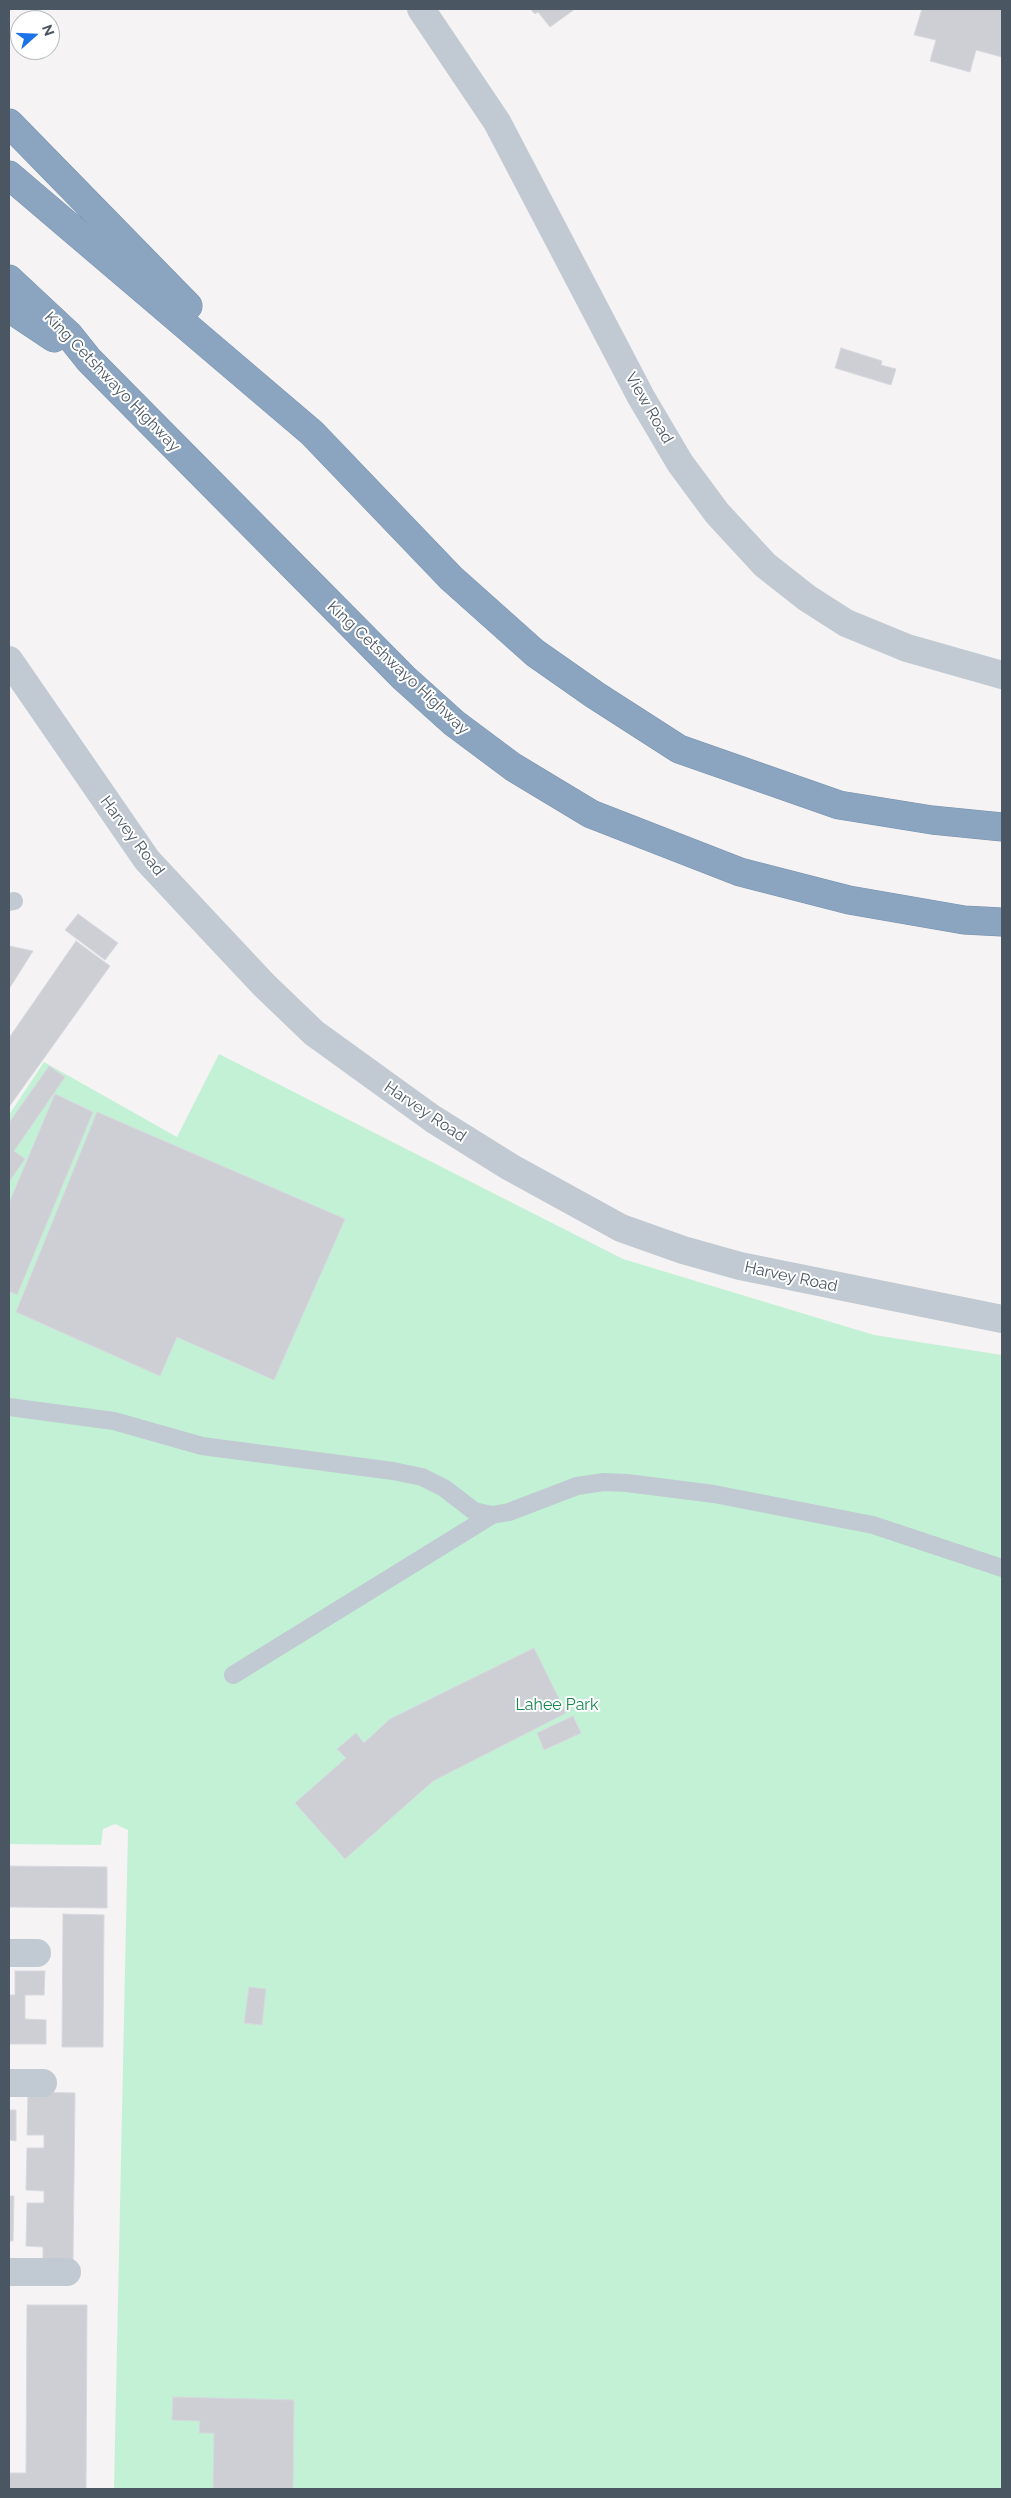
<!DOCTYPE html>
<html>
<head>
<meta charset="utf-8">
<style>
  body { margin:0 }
  #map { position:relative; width:1011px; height:2498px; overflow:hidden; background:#f5f3f3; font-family:Raleway,sans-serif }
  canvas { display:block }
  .frame { position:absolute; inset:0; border:10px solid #4a5661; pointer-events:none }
  .north { position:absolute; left:10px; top:10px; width:50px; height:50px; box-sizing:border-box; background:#fff; border:1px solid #b7bbc0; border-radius:50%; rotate:70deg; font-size:14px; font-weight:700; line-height:20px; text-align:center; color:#4a5661 }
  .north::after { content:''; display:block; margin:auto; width:18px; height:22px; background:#1a73e8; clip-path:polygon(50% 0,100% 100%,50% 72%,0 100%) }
</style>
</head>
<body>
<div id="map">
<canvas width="1011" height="2498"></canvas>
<div class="frame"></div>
<div class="north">N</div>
</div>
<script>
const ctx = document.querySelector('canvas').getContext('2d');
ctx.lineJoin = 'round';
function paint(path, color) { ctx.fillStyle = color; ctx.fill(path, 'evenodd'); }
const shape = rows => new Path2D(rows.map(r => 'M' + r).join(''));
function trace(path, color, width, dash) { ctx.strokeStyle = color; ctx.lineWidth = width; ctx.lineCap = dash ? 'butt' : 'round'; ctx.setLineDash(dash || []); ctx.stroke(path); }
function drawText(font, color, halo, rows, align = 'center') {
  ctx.font = font + ' Raleway,sans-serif'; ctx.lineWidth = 4; ctx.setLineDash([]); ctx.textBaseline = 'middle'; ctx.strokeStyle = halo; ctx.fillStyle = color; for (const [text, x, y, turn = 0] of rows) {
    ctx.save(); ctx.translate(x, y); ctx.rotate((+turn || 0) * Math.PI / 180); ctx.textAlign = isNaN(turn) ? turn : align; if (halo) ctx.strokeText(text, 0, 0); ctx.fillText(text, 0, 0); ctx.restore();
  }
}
const green = shape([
  [219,1054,623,1259,874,1335,1002,1355,1002,2489,114,2489,128,1830,115,1824,103,1829,101,1845,9,1844,9,1115,44,1062,177,1137]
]);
const building = shape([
  [530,9,575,9,550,27,538,12,535,14,530,9],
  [922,9,1002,9,1002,57,976,50,970,72,930,61,936,40,914,35,922,9],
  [841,348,882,361,881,365,896,369,891,385,835,368,841,348],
  [78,914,118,943,105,960,65,930,78,914],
  [76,941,110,966,9,1107,9,1038,76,941],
  [9,946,33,951,9,989,9,946],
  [49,1066,65,1077,14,1151,25,1159,9,1182,9,1123,49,1066],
  [55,1094,93,1112,17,1295,9,1291,9,1203,55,1094],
  [97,1112,345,1219,274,1380,177,1337,160,1376,16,1312,97,1112],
  [534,1648,566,1713,433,1781,345,1859,295,1803,346,1758,337,1749,356,1733,364,1743,390,1719,534,1648],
  [573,1716,581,1733,544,1750,537,1733,573,1716],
  [9,1866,107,1867,107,1908,9,1907,9,1866],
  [63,1914,104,1915,103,2047,62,2047,63,1914],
  [15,1971,45,1971,44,1995,25,1995,25,2019,46,2020,46,2044,9,2044,9,1995,15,1995,15,1971],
  [249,1987,266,1989,262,2025,244,2023,249,1987],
  [28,2092,75,2093,73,2263,43,2262,43,2247,26,2246,27,2203,44,2203,44,2191,26,2190,27,2148,44,2148,44,2135,27,2135,28,2092],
  [9,2110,16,2110,16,2141,9,2140,9,2110],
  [9,2196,14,2196,13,2241,9,2241,9,2196],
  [27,2305,87,2305,86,2489,9,2489,9,2473,26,2473,27,2305],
  [173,2397,294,2400,293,2489,213,2489,214,2433,199,2433,200,2421,172,2420,173,2397]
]);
const lane = shape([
  [9,902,14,901],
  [9,1407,114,1421,202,1446,393,1471,422,1477,444,1488,474,1511,492,1515,509,1512,577,1486,604,1482,627,1483,714,1494,873,1525,1002,1568],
  [233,1675,492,1515]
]);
const street = shape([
  [421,9,497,122,641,397,680,463,717,513,765,565,807,598,846,623,907,648,1002,675],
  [9,660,147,860,202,919,264,985,314,1033,433,1119,510,1167,621,1228,683,1250,740,1266,1002,1319],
  [9,1953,37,1953],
  [9,2083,43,2083],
  [9,2272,67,2272]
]);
const highway = shape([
  [9,123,188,306],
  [9,175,312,433,451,578,535,653,595,695,679,749,839,805,932,820,1002,827],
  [9,279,69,335,89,360,404,678,454,723,513,767,591,814,740,872,849,900,964,920,1002,922],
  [9,308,54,338]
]);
const streetNames = [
  ["King Cetshwayo Highway",112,382,46],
  ["View Road",649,408,60],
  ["King Cetshwayo Highway",398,668,43],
  ["Harvey Road",132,836,53],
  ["Harvey Road",425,1112,34],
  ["Harvey Road",791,1277,12]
];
const parkNames = [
  ["Lahee Park",557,1705]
];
paint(green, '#c3f1d5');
paint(building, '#cdcfd5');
trace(building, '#d7d9de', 1);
trace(highway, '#7690ad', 29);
trace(lane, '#c1cad2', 18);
trace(street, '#c1cad2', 28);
trace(highway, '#8ba5c1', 28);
drawText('16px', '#4a5661', '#fff', streetNames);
drawText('16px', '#17864f', '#fff', parkNames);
</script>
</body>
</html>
